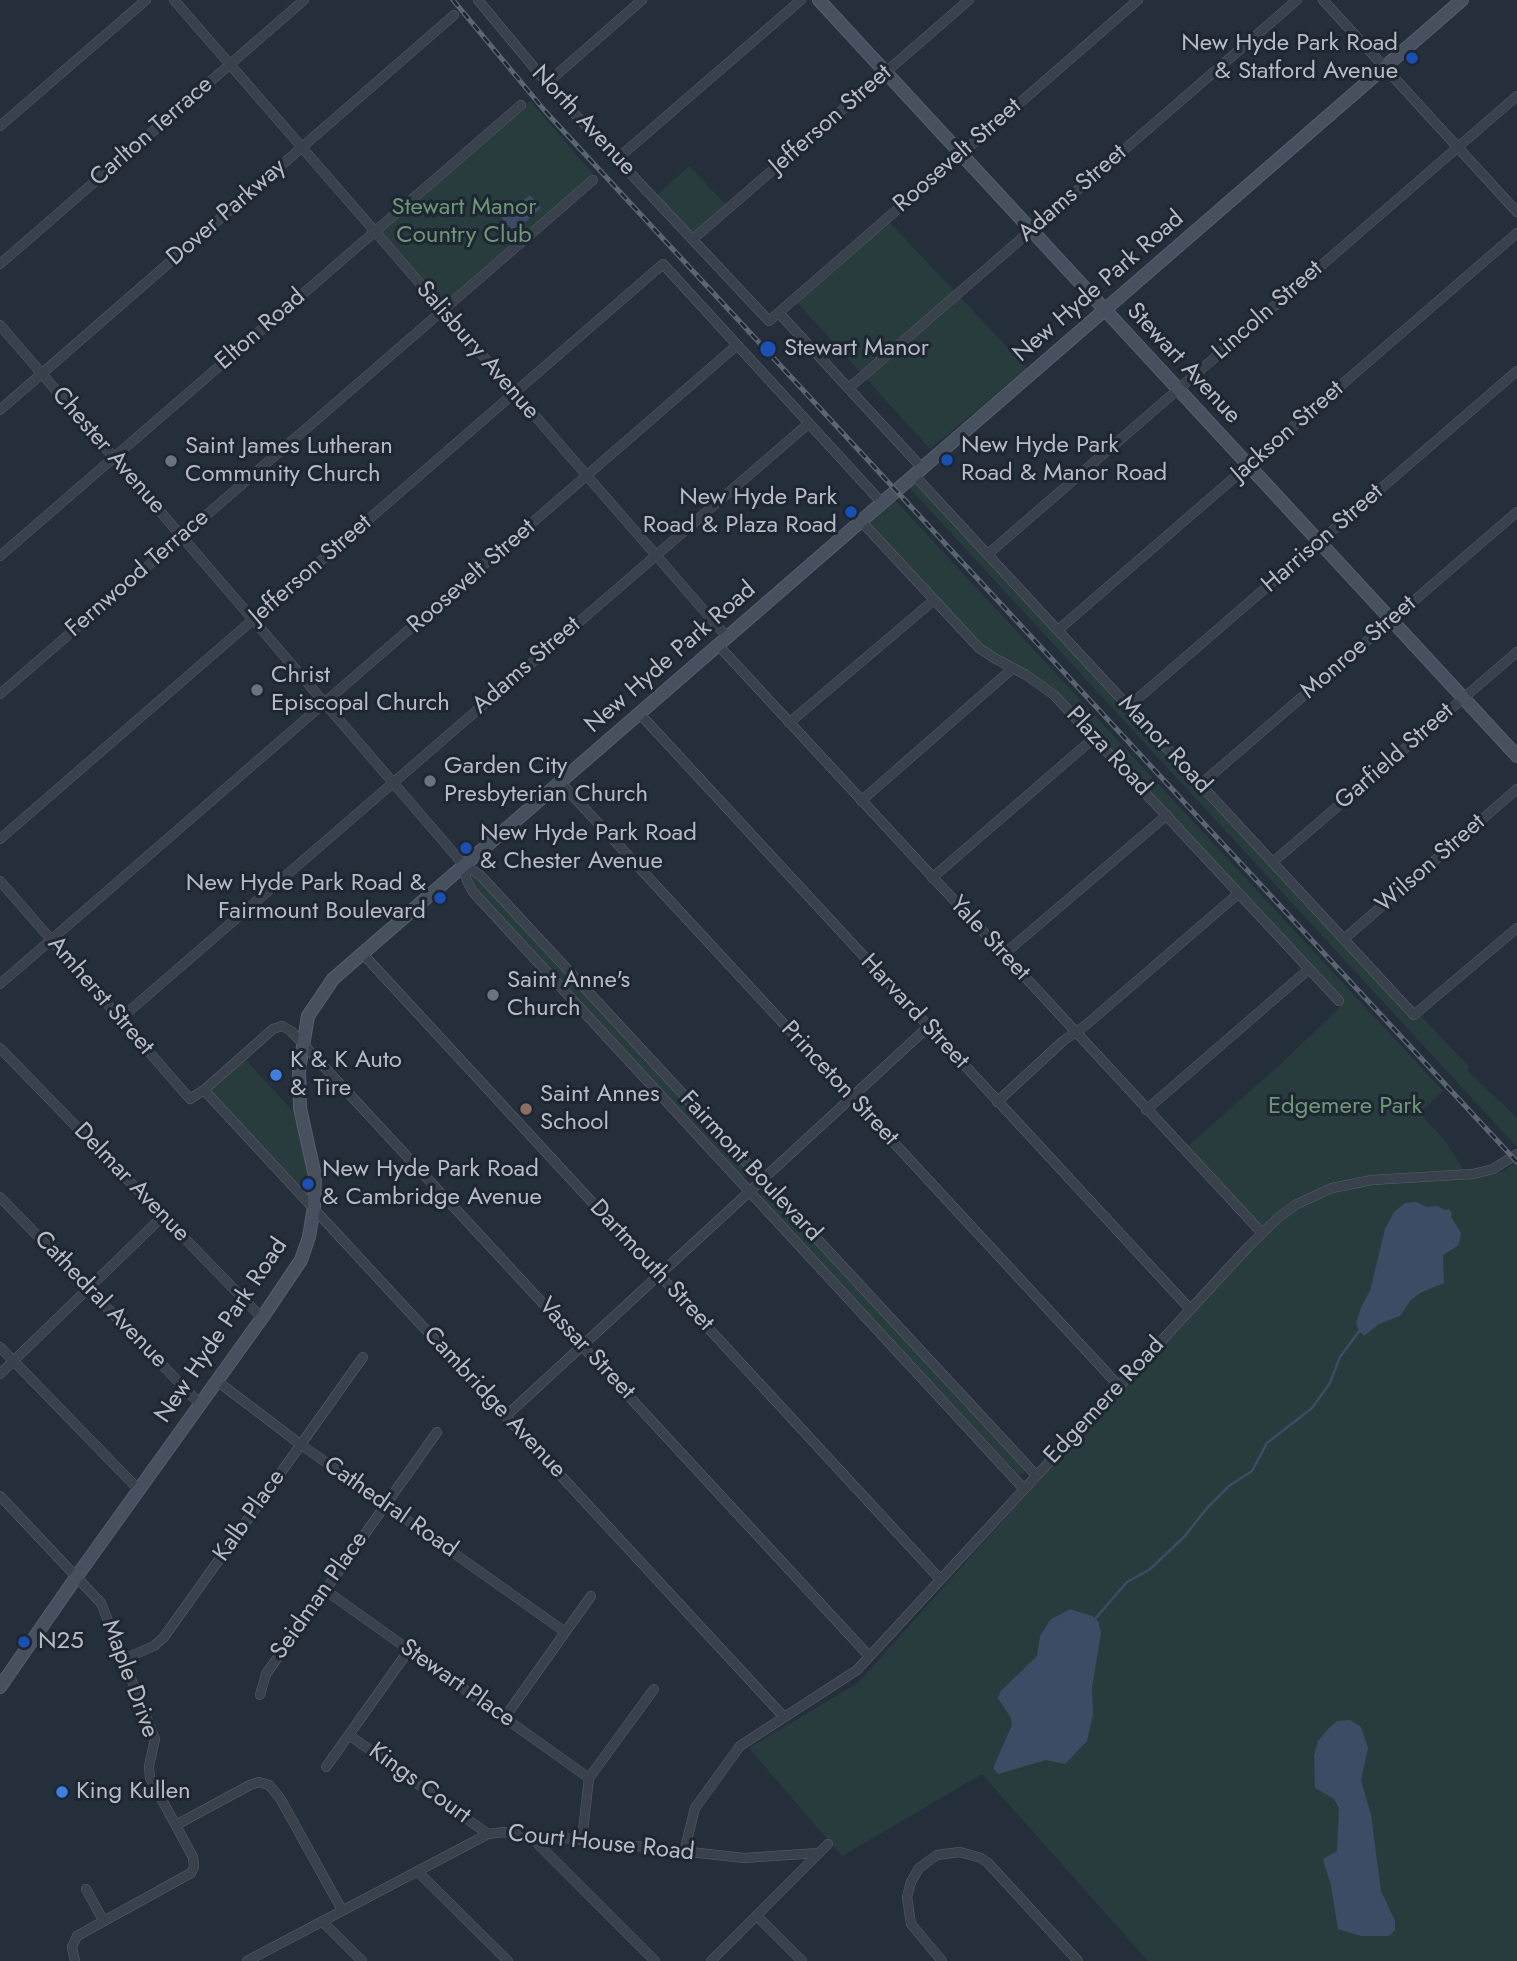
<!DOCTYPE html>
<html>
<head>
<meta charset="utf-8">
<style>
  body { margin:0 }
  canvas { display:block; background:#252f3c }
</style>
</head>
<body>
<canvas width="1517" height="1961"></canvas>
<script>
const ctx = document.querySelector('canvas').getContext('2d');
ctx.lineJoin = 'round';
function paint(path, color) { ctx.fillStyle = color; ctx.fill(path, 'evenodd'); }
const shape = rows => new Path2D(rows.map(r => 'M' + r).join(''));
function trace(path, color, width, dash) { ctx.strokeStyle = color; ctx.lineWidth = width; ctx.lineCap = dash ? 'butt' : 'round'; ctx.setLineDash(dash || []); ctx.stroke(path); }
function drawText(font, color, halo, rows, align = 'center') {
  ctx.font = font + ' Jost,sans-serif'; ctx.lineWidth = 6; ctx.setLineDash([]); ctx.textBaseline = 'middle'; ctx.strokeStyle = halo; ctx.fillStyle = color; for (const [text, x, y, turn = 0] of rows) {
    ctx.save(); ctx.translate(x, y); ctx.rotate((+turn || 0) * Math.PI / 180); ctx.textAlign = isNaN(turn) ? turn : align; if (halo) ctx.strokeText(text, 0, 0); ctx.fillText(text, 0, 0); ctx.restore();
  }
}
const green = shape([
  [530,101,593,174,442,305,379,231],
  [689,166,727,206,688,241,651,201],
  [888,221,1027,368,930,449,797,302],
  [914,477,1469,1067,1467,1070,1517,1118,1517,1147,906,484],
  [892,497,1443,1091,1420,1113,1446,1142,1467,1176,1494,1174,1505,1171,1517,1160,1517,1961,1148,1961,982,1774,842,1856,749,1748,858,1683,1261,1232,1187,1147,1282,1063,1344,1003,1047,687,982,650,862,523],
  [472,876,477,877,750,1172,749,1177,743,1177,470,882],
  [244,1058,301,1120,309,1158,312,1201,207,1090],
  [762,1190,767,1192,1024,1469,1024,1473,1018,1474,760,1196]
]);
const water = shape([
  [530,195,541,208,514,232,502,218],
  [1416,1202,1427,1207,1437,1206,1445,1210,1449,1209,1452,1213,1451,1217,1461,1233,1459,1245,1443,1255,1444,1283,1420,1293,1411,1300,1400,1316,1379,1324,1364,1336,1359,1331,1356,1323,1362,1305,1370,1291,1385,1229,1394,1212,1405,1203],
  [1070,1609,1092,1616,1098,1621,1101,1633,1092,1687,1093,1715,1087,1741,1065,1764,1046,1760,998,1774,993,1768,1012,1725,1011,1718,998,1698,1000,1692,1037,1656,1040,1636,1050,1620],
  [1350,1720,1361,1727,1368,1748,1361,1780,1371,1815,1381,1891,1395,1921,1395,1930,1389,1936,1361,1936,1338,1929,1331,1886,1323,1859,1337,1851,1339,1808,1334,1799,1315,1788,1314,1756,1318,1741,1329,1728,1337,1721]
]);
const stream = shape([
  [1094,1620,1127,1582,1149,1570,1184,1537,1207,1508,1229,1486,1252,1471,1267,1443,1312,1408,1330,1383,1340,1357,1360,1330]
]);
const minor = shape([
  [174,0,727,637],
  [478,0,556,94,769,321,1138,0],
  [1323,0,1517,212],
  [547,83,642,0],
  [0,126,146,0],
  [617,159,801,0],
  [693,239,969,0],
  [0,264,304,0],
  [779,313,922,468],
  [0,325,463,864,480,875,1036,1475],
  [849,388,1297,0],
  [0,410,454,15],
  [914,475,1414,1015,1517,928],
  [861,521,979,648,996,659,1026,675,1054,695,1339,1001],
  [988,554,1517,96],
  [0,556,521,105],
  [1058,630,1517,233],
  [718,645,1261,1232],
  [0,694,593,180],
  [1129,706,1517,371],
  [639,713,1190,1309],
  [789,723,934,600],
  [560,782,1119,1386],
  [1201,784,1517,512],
  [861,801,1013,668],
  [0,839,663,264,882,503],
  [1273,862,1517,652],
  [463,864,467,881,473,892,1024,1489],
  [932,878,1095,737],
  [0,881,190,1099,204,1090,273,1029,282,1026,291,1031,869,1656],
  [1344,939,1517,789],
  [362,953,940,1579],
  [1003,955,1167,815],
  [0,984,736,346],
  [120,1019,808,424],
  [0,1048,262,1318],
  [204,1090,784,1717],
  [997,1102,1063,1041,1086,1025,1239,893],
  [1146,1110,1309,969],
  [0,1197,200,1404],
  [0,1347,139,1490],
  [0,1374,163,1216],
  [217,1381,300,1444,565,1632],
  [506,1416,928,1027],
  [0,1496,101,1603,155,1739,149,1766,150,1778,193,1857,194,1867,191,1873,77,1936,72,1947,75,1961],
  [325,1590,589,1778],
  [124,1659,154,1646,164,1637,363,1357],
  [260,1695,266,1674,437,1432],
  [505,1717,591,1596],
  [349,1735,488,1834],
  [326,1767,409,1650],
  [176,1825,250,1785,259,1782,269,1785,280,1798,342,1910],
  [528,1834,655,1961],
  [582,1840,589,1778,654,1689],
  [684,1852,695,1808,740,1746,857,1670,1249,1246,1279,1217,1297,1204,1332,1188,1372,1180,1473,1174,1493,1169,1517,1154],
  [417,1871,508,1961],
  [86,1889,103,1920],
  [757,1916,802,1961],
  [322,1921,362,1961],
  [247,1961,488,1834,504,1832,528,1834,744,1858,818,1853],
  [711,1961,828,1844],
  [942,1961,911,1924,907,1897,911,1882,919,1868,937,1855,960,1852,981,1858,988,1863,1078,1961]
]);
const secondary = shape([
  [819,0,1517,756],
  [0,1687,77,1576,262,1318,301,1260,309,1237,314,1207,315,1176,300,1108,299,1070,308,1016,333,979,1462,0]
]);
const rail = shape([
  [453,0,545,111,1517,1162]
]);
const markers = [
  [1412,58,7,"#1a4fb4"],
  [768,349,9,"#1a4fb4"],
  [947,460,7,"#1a4fb4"],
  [171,461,7,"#6b7280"],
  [851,512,7,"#1a4fb4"],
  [257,690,7,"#6b7280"],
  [430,781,7,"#6b7280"],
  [466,848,7,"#1a4fb4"],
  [440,898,7,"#1a4fb4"],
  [493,995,7,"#6b7280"],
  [276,1075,7,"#3f7fe0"],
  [526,1109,7,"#8d6e63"],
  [308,1184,7,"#1a4fb4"],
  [24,1642,7,"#1a4fb4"],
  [62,1792,7,"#3f7fe0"]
];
const poiNames = [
  ["New Hyde Park Road",1398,44,"right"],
  ["& Statford Avenue",1398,72,"right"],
  ["Stewart Manor",784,349],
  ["New Hyde Park",961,446],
  ["Road & Manor Road",961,474],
  ["Saint James Lutheran",185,447],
  ["Community Church",185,475],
  ["New Hyde Park",837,498,"right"],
  ["Road & Plaza Road",837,526,"right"],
  ["Christ",271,676],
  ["Episcopal Church",271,704],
  ["Garden City",444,767],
  ["Presbyterian Church",444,795],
  ["New Hyde Park Road",480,834],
  ["& Chester Avenue",480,862],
  ["New Hyde Park Road &",426,884,"right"],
  ["Fairmount Boulevard",426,912,"right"],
  ["Saint Anne's",507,981],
  ["Church",507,1009],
  ["K & K Auto",290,1061],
  ["& Tire",290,1089],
  ["Saint Annes",540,1095],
  ["School",540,1123],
  ["New Hyde Park Road",322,1170],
  ["& Cambridge Avenue",322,1198],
  ["N25",38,1642],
  ["King Kullen",76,1792]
];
const streetNames = [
  ["Jefferson Street",831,120,-41],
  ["North Avenue",583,121,47],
  ["Carlton Terrace",152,132,-41],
  ["Roosevelt Street",958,156,-41],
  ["Adams Street",1073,194,-41],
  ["Dover Parkway",227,213,-41],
  ["New Hyde Park Road",1099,287,-41],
  ["Lincoln Street",1268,311,-41],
  ["Elton Road",261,330,-41],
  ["Salisbury Avenue",477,351,49],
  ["Stewart Avenue",1183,364,47],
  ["Jackson Street",1288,432,-41],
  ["Chester Avenue",108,451,49],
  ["Harrison Street",1323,539,-41],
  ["Jefferson Street",311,570,-41],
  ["Fernwood Terrace",138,574,-41],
  ["Roosevelt Street",472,577,-41],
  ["Monroe Street",1359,648,-41],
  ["New Hyde Park Road",671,658,-41],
  ["Adams Street",527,666,-41],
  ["Manor Road",1164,745,47],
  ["Plaza Road",1108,752,47],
  ["Garfield Street",1395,757,-41],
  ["Wilson Street",1431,864,-41],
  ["Yale Street",989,939,47],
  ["Amherst Street",100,996,49],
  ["Harvard Street",914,1012,47],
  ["Princeton Street",839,1084,47],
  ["Fairmont Boulevard",750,1167,47],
  ["Delmar Avenue",131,1183,46],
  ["Dartmouth Street",651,1266,47],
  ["Cathedral Avenue",100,1300,46],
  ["New Hyde Park Road",222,1331,-56],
  ["Vassar Street",586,1349,47],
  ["Edgemere Road",1105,1401,-47],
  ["Cambridge Avenue",494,1403,47],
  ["Cathedral Road",390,1508,35],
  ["Kalb Place",250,1516,-55],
  ["Seidman Place",320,1596,-55],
  ["Maple Drive",129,1679,70],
  ["Stewart Place",457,1684,35],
  ["Kings Court",419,1784,36],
  ["Court House Road",601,1844,6]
];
const parkNames = [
  ["Stewart Manor",464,208],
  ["Country Club",464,236],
  ["Edgemere Park",1345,1107]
];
paint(green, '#283c3e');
paint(water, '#3c4c64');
trace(stream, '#3c4c64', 2.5);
trace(minor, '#575f6a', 10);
trace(secondary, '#575f6a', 14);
trace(minor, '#39414c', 9);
trace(secondary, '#47505f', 12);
trace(rail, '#5b6573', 5);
trace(rail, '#1e2631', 2.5, [8]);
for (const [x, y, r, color] of markers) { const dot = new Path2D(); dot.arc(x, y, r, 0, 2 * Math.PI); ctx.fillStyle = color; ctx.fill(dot); trace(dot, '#1e2631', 2.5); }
drawText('24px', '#b5bcc7', '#1e2631', poiNames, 'left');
drawText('24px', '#b5bcc7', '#1e2631', streetNames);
drawText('24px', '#6d9777', '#1e2631', parkNames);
</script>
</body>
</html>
